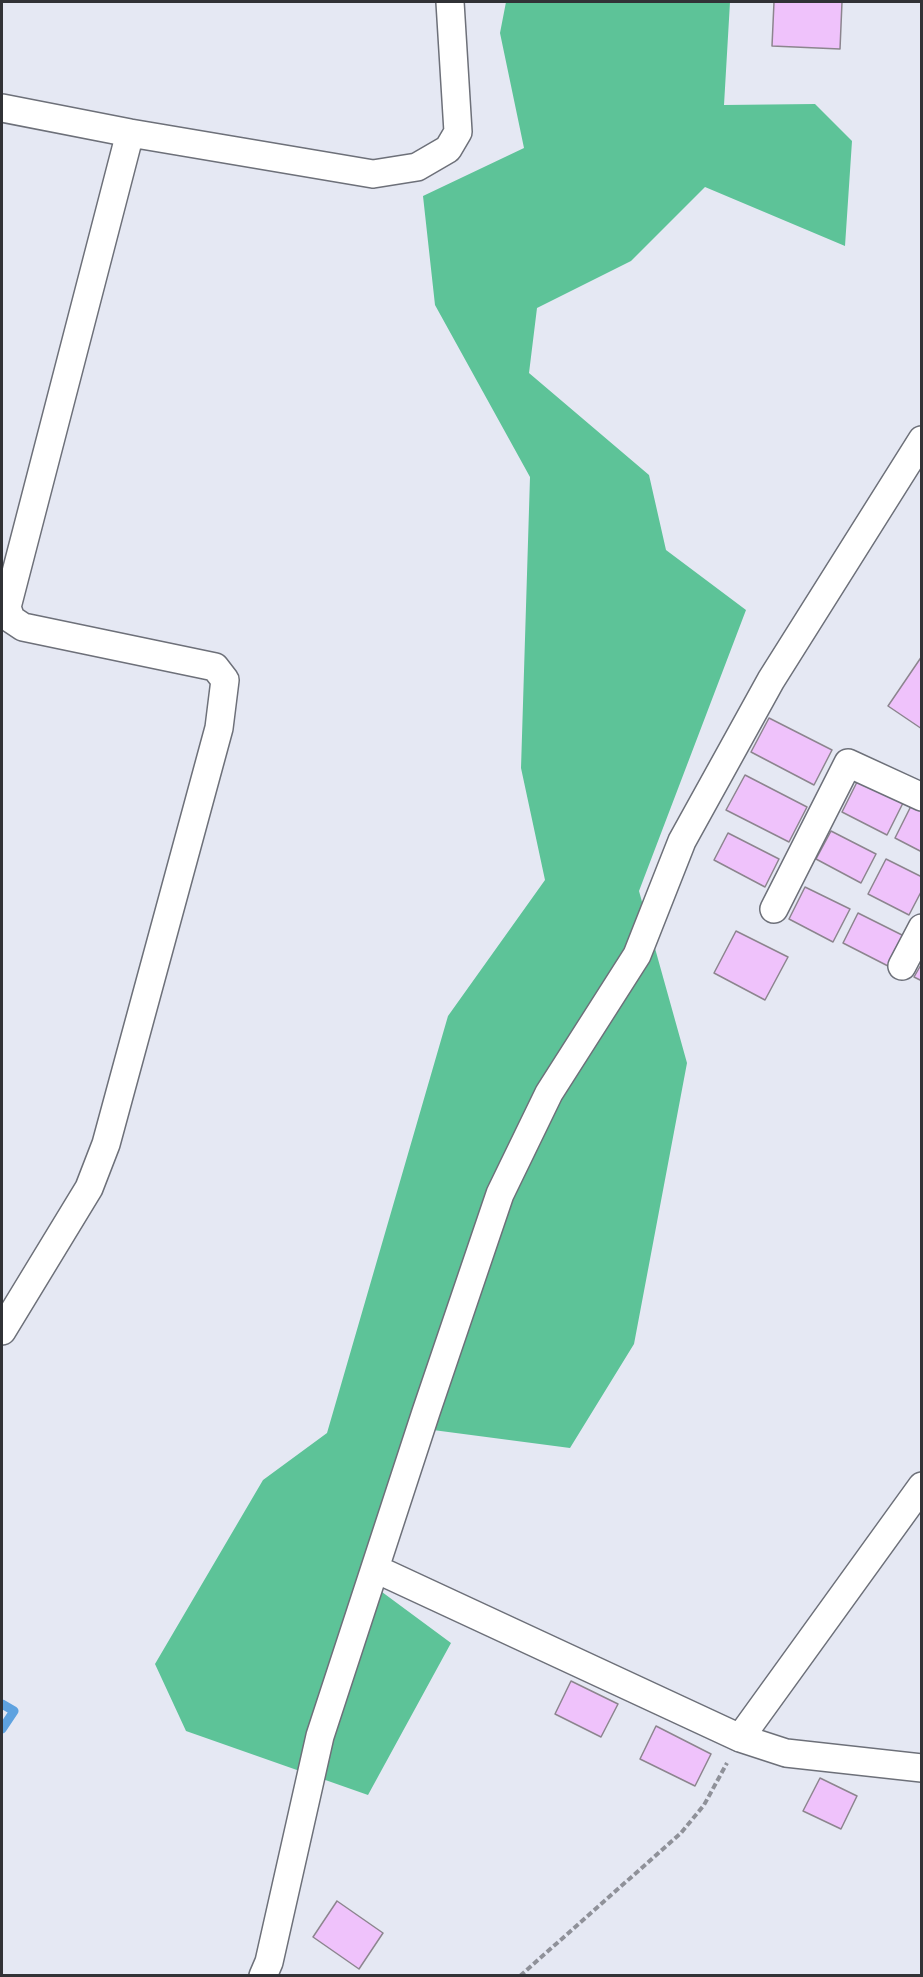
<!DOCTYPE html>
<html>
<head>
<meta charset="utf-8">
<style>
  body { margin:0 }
  #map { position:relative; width:923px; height:1977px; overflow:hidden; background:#e5e8f3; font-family:"Golos Text",sans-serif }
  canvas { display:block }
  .frame { position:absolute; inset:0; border:3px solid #313236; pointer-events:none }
</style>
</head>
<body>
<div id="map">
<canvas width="923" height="1977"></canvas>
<div class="frame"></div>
</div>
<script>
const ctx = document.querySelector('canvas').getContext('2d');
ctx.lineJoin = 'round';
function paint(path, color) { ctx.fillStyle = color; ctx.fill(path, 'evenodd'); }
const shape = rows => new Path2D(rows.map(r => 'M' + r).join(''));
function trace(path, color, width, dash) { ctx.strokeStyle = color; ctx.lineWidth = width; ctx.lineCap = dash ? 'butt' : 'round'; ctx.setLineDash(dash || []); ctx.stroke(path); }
const forest = shape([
  [506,2,730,2,724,105,815,104,852,141,845,246,705,187,631,261,537,308,529,373,649,475,666,550,746,610,639,891,687,1063,634,1344,570,1448,433,1430,382,1592,451,1643,368,1795,186,1731,155,1664,263,1480,327,1433,448,1016,545,880,521,768,530,477,435,305,423,196,524,148,500,33]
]);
const stream = shape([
  [2,1704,14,1711,2,1729]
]);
const building = shape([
  [774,2,842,2,840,49,772,46,774,2],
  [922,656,922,729,888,706,922,656],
  [769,718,832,750,814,785,751,752,769,718],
  [745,775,807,807,789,842,726,810,745,775],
  [858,780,903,803,887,835,842,812,858,780],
  [911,806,922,811,922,852,895,838,911,806],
  [831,831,876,854,861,883,816,859,831,831],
  [728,833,779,859,765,887,714,860,728,833],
  [886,859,922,877,922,890,909,915,868,894,886,859],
  [805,887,850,909,833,942,789,919,805,887],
  [858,913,904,936,888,966,843,943,858,913],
  [736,931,788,957,765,1000,714,973,736,931],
  [922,963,922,981,914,977,922,963],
  [571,1681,618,1704,601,1737,555,1714,571,1681],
  [656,1726,711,1754,695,1786,640,1759,656,1726],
  [820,1778,857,1796,841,1829,803,1811,820,1778],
  [337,1901,383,1933,359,1969,313,1937,337,1901]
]);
const path = shape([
  [520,1976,681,1833,704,1805,727,1763]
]);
const street = shape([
  [2,108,130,133,373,174,417,167,448,149,458,132,450,2],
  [774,909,848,763,922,797],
  [902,966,922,928],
  [2,1331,89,1188,106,1144,219,728,225,680,215,667,23,627,11,619,7,607,130,133],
  [376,1569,740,1738,786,1753,922,1768],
  [740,1738,922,1486],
  [263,1976,269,1962,320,1736,426,1412,500,1194,549,1093,637,955,682,841,771,680,922,440]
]);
paint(forest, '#5dc398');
trace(stream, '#5ea2e0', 9);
paint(building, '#efc2fb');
trace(building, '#8c858e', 1.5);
trace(street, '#6d7079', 30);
trace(path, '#8f9199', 4, [6, 3]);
trace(street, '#fff', 27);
</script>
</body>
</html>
